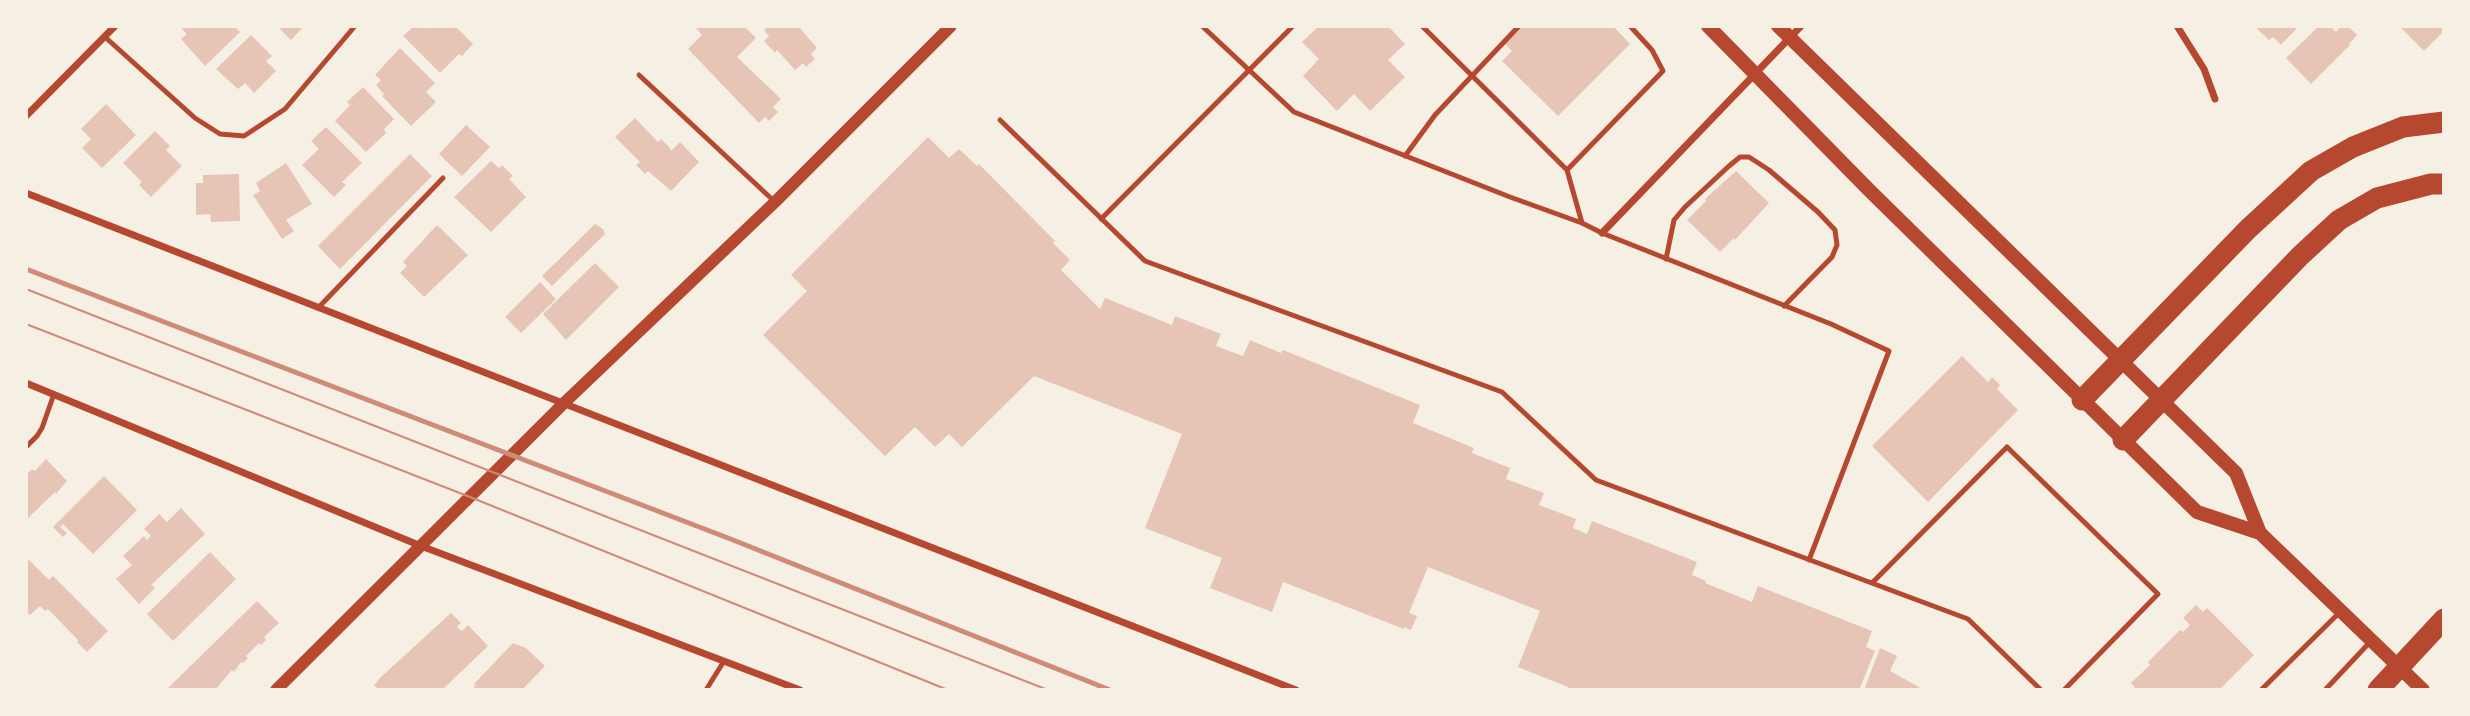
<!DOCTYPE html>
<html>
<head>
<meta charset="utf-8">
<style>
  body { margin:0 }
  #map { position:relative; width:2470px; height:716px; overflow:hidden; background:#f6efe4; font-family:"PT Sans",sans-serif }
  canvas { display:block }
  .frame { position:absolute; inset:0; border:28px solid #f6efe4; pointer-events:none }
</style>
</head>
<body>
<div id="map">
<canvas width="2470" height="716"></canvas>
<div class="frame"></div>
</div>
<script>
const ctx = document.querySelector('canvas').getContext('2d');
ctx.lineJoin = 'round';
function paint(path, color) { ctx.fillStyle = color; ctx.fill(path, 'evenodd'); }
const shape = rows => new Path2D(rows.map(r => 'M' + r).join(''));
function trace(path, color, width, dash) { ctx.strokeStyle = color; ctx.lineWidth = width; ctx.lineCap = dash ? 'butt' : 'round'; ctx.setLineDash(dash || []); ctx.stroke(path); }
const building = shape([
  [183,26,234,26,240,32,205,66,181,39,187,34,181,28],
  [277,26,304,26,291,40],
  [414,26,424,26,426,29,429,26,455,26,473,44,462,56,459,54,440,73,403,36],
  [694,26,744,26,756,38,737,57,781,99,773,107,778,112,769,121,765,117,759,123,688,49,702,35],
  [768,26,798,26,817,48,811,54,815,59,806,67,803,63,795,70,777,50,775,53,764,41,769,36,764,30],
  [1319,26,1388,26,1405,44,1388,60,1405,77,1370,111,1354,94,1337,111,1303,76,1319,59,1302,42],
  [1521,26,1613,26,1630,44,1558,116,1502,61,1512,51,1504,43],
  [2254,26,2299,26,2281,45,2273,37,2269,40],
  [2319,26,2330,26,2336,32,2341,26,2348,26,2357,35,2349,44,2350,45,2311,84,2286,58],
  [2399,26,2444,26,2444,31,2424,51],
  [251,35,272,56,266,61,276,71,254,93,245,83,238,89,216,69],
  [400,48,435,83,426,92,436,102,411,126,382,96,384,94,376,85,381,80,375,75],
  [363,87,394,119,384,129,386,133,366,152,335,121,350,105,347,102],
  [106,104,136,135,102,168,82,148,91,139,81,129],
  [635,118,658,142,661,139,670,148,671,151,680,142,699,162,671,191,648,171,645,174,636,165,640,162,615,137],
  [466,125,490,147,462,176,439,154],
  [326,127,362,163,342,182,346,185,334,197,302,165,319,149,311,141],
  [155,131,170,146,166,150,182,166,151,197,139,185,142,182,123,163],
  [928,137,949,158,959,149,977,166,979,164,1055,241,1053,243,1070,260,1061,270,1100,309,1105,298,1172,325,1175,316,1221,334,1216,346,1243,356,1250,340,1281,353,1283,350,1420,405,1413,423,1474,448,1472,453,1510,468,1506,479,1544,493,1539,505,1576,519,1573,528,1587,534,1592,521,1697,562,1692,575,1706,581,1705,583,1752,602,1758,586,1872,631,1866,647,1875,651,1859,690,1567,690,1568,687,1518,667,1540,611,1428,567,1409,613,1417,616,1411,630,1404,627,1404,629,1283,582,1272,612,1210,588,1222,558,1145,528,1182,434,1034,376,962,447,949,434,935,447,915,427,885,456,763,335,807,291,791,275],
  [410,154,432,176,340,269,318,246],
  [491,161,499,168,502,165,513,176,509,179,526,197,491,232,454,197],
  [286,163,312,204,286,220,294,231,282,239,253,195,260,191,256,183],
  [1736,171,1769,203,1735,240,1734,238,1720,252,1687,220,1706,201,1705,199],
  [239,174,240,221,211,222,210,214,196,215,196,183,203,183,203,175],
  [595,224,603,229,605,234,552,286,542,276],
  [437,225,468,255,424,297,400,273,407,266,403,262],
  [595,263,619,287,566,340,543,314],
  [540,282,556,299,521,333,505,317],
  [1962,356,1988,382,1992,377,2000,385,1997,389,2018,410,1928,502,1872,446],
  [46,459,67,481,56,494,55,492,26,520,26,475,32,469,35,471],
  [104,476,137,510,93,554,63,524,60,527,67,533,63,537,53,527],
  [181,508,205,534,151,585,155,588,139,604,116,579,132,565,123,556,144,536,147,540,151,536,144,529,159,514,167,522],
  [210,552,236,579,173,641,147,614],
  [26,557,49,580,53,576,108,631,87,652,77,642,78,640,48,609,45,611,40,606,30,615,26,612],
  [257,601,279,623,264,637,266,640,261,645,259,643,246,656,248,658,243,663,241,662,234,672,232,670,215,690,166,690],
  [2196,605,2203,612,2207,608,2254,655,2219,690,2137,690,2131,683,2150,665,2148,662,2180,630,2183,632,2190,625,2183,618],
  [451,613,461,623,457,627,462,631,468,625,488,646,442,690,379,690,374,685,381,677],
  [513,643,526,648,545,666,522,690,471,690,476,685,474,684],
  [1880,648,1897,656,1890,671,1919,687,1918,690,1864,690]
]);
const service = shape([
  [1202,26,1294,112,1510,197,1582,223,1602,233,1831,324,1889,351,1809,560],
  [1422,26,1567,170,1582,223],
  [105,37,195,118,220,134,244,136,285,109,355,26],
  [639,75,775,202],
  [1000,120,1145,261,1502,392,1596,480,1968,619,2041,690],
  [1405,156,1435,115,1519,26],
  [1567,170,1663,71,1652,50,1630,26],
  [1101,219,1293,26],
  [1666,259,1674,220,1685,207,1729,166,1740,157,1749,157,1769,170,1818,212,1835,230,1837,245,1832,257,1784,306],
  [318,308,443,178],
  [26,447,37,436,42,428,54,394],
  [1872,583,2007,447,2158,594,2064,690],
  [706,690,724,661],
  [2261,690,2341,611],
  [2325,690,2371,641]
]);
const minor = shape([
  [2177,26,2204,69,2215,99],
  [26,116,115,26],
  [26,193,1296,690],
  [1602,233,1801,26],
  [26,383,421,546,800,690]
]);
const tertiary = shape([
  [276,690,563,404,775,202,951,26]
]);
const secondary = shape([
  [1708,26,1869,190,2197,512,2260,533],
  [1778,26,2236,473,2260,533,2423,690]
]);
const motorway = shape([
  [2082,400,2248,229,2311,171,2353,147,2403,127,2444,122],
  [2123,440,2300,256,2339,220,2377,198,2431,184,2444,184],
  [2378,690,2444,619]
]);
const tram = shape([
  [26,289,1048,690],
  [26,324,470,497,948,690]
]);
const rail = shape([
  [26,269,728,538,1110,690]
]);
paint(building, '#e6c5b7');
trace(service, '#b5482f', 5);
trace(minor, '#b5482f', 7);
trace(tertiary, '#b5482f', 12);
trace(secondary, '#b5482f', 14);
trace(motorway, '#b5482f', 21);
trace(tram, '#cf8b77', 2);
trace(rail, '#cf8b77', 5);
</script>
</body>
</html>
